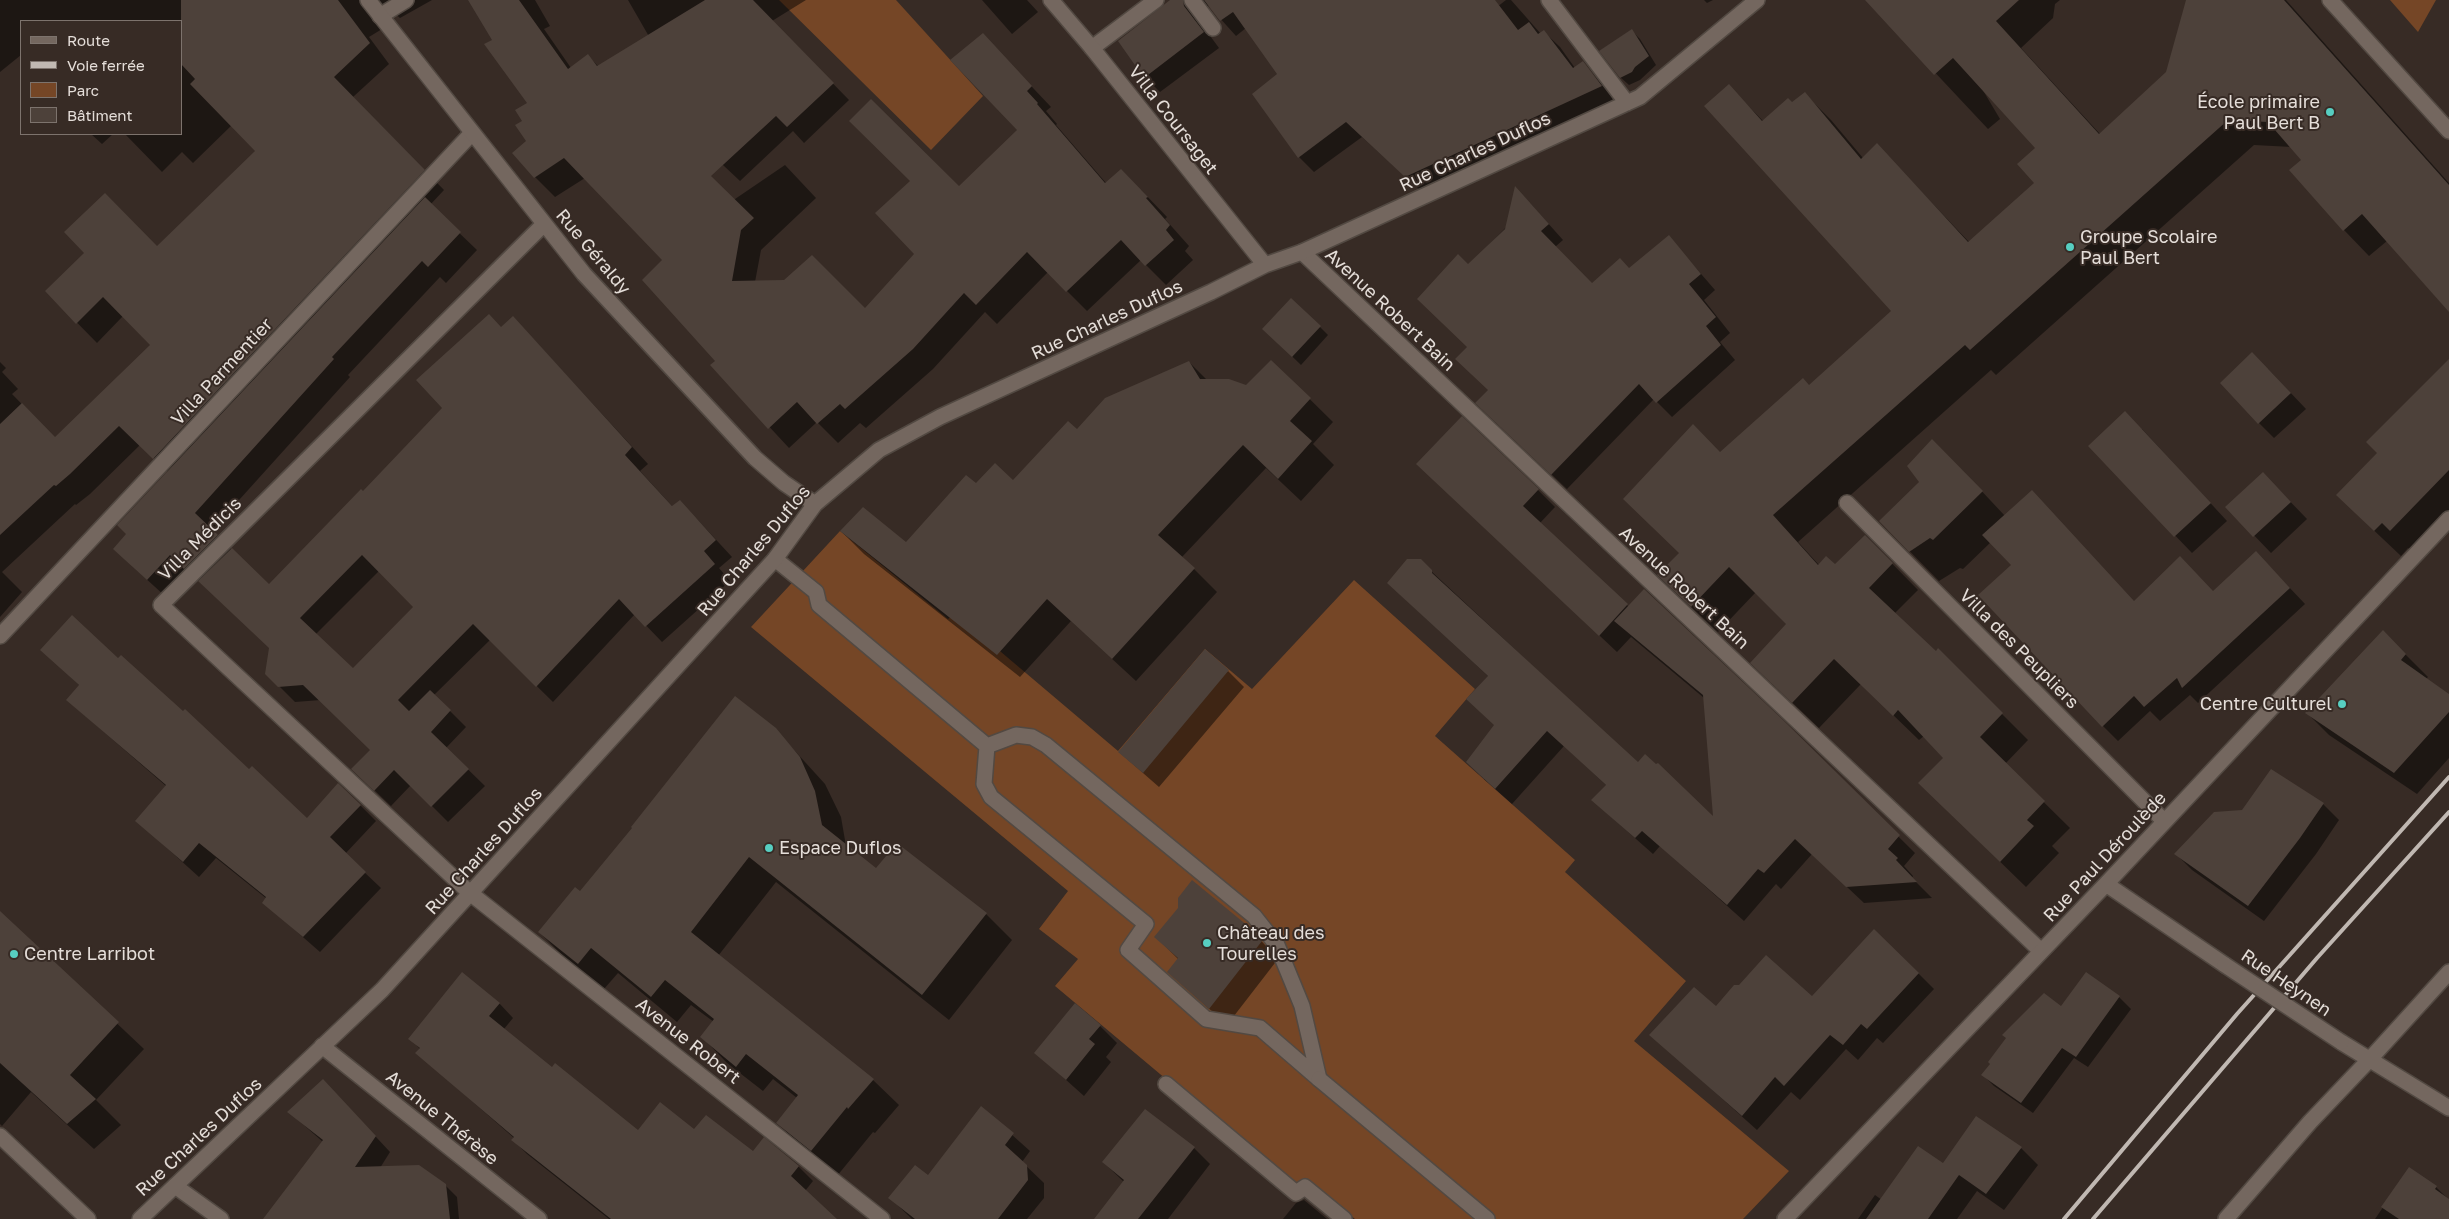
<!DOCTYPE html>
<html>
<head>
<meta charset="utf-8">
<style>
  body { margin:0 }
  #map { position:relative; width:2449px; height:1219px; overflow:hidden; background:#372b25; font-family:"Golos Text",sans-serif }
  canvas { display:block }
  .legend { position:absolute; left:20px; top:20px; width:162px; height:115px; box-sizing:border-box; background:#372b25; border:1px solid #7d736d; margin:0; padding:6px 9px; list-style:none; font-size:15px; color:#e5ded9 }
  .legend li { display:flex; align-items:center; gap:10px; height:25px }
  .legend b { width:25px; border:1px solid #7d736d }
</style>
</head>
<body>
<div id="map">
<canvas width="2449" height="1219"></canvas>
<ul class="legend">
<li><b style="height:6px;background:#74675f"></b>Route</li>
<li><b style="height:6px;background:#c0b8b2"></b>Voie ferrée</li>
<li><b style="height:14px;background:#754626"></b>Parc</li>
<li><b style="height:14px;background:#4d413a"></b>Bâtiment</li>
</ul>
</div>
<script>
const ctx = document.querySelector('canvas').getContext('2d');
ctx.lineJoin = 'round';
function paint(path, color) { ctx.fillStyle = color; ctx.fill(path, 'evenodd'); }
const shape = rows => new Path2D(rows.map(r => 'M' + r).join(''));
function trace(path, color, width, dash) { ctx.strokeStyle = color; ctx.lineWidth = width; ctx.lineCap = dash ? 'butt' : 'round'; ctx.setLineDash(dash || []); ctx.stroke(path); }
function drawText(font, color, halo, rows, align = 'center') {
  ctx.font = font + ' "Golos Text",sans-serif'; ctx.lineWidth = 4; ctx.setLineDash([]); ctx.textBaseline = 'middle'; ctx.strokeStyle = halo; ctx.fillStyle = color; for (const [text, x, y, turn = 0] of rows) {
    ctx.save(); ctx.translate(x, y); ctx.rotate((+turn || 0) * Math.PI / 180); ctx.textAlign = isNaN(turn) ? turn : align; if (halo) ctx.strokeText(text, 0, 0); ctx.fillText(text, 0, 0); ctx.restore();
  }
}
const green = shape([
  [779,0,896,0,983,96,931,150],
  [2390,0,2436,0,2418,32],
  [840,531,948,619,955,613,1118,751,1205,649,1252,689,1354,580,1475,689,1435,736,1575,860,1565,872,1686,981,1634,1041,1789,1171,1743,1219,1355,1219,1305,1179,1296,1188,1055,986,1078,959,1039,929,1068,891,751,627]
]);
const shadow = shape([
  [0,0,432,0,400,18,392,11,382,29,369,37,389,64,353,97,444,190,430,205,477,250,446,283,440,277,348,375,350,377,212,530,269,586,363,493,444,408,501,328,513,317,648,464,640,471,673,507,696,518,732,557,719,568,730,581,662,642,635,614,553,702,490,640,434,695,466,727,446,748,485,786,448,822,411,785,391,806,369,785,372,750,321,700,295,702,266,673,270,648,188,571,165,596,132,566,128,534,168,472,140,445,90,494,76,505,75,504,2,572,22,592,0,617,0,362,6,368,2,372,18,389,12,394,55,438,152,345,123,316,97,343,46,291,157,248,257,151,232,125,193,163,182,152,162,172,125,134,181,134,181,21,21,21,21,55,0,72],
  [379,571,415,607,353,670,316,634],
  [470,0,535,0,550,26,544,29,571,68,588,56,608,76,713,214,785,165,816,198,761,250,755,282,865,310,916,254,959,187,1018,131,983,35,1051,107,1046,111,1057,124,1056,125,1106,183,1141,190,1167,217,1165,219,1189,246,1185,251,1193,260,1166,285,1141,260,1087,311,1048,272,997,324,985,312,933,369,866,428,860,423,838,443,817,422,789,448,712,365,716,361,664,260,585,178,555,197,535,177,524,122,529,103],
  [628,0,806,0,772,21,849,100,804,143,793,131,740,181,723,165],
  [982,0,1027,0,1038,12,1012,34],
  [1173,0,1436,0,1461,35,1506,0,1511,0,1541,34,1544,32,1560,47,1575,68,1583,63,1616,101,1421,191,1362,137,1314,172,1299,157,1279,74,1246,28,1236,36,1209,6,1201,8,1197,18,1219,48,1160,92,1145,77,1119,41],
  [1704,0,1713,0,1707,3],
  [1867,0,2060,0,2055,4,2053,18,2021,48,2100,134,2167,72,2187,0,2286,0,2449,183,2449,311,2387,241,2369,256,2344,230,2303,160,2292,147,2254,145,1996,375,1991,370,1798,542,1819,565,1835,566,1865,536,1918,590,1894,614,1936,652,1938,650,2028,740,2005,764,2070,828,2052,846,2059,853,2026,887,1946,809,1945,758,1924,736,1919,740,1861,684,1819,728,1777,688,1788,624,1756,592,1718,632,1685,601,1680,553,1721,454,1809,386,1893,311,1729,86,1763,121,1805,94,1831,120,1863,158,1877,145,1969,242,2036,183,2037,148,1981,87,2000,119,1988,129],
  [1632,31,1640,39,1656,65,1640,80,1629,85,1620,77],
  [91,134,113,134,102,144],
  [1530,203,1563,240,1555,247,1592,284,1630,269,1669,237,1715,290,1704,300,1730,333,1720,342,1735,360,1672,417,1654,399,1567,489,1492,418,1489,390,1469,347,1468,266],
  [1320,327,1328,335,1301,365,1264,329],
  [2449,360,2449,523,2417,556,2408,548,2401,556,2364,521,2378,453],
  [1271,361,1333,422,1313,444,1334,465,1301,501,1266,468,1182,557,1217,592,1136,681,1071,621,1020,677,864,554,841,531,906,544,976,485,1013,482,1078,431,1189,362,1207,380,1246,387],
  [2268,369,2306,409,2274,438,2259,423],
  [2142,429,2227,521,2192,553,2089,446],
  [1962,470,2005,516,2135,602,2213,592,2271,568,2305,604,2198,703,2190,695,2160,721,2150,711,2118,741,2103,726,2012,565,1991,542,1963,569,1960,568,1939,581,1880,521],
  [1435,481,1538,490,1555,507,1540,523,1629,607,1778,717,1915,853,1904,866,1913,876,1912,878,1932,898,1864,903,1812,854,1781,889,1776,884,1744,921,1660,846,1653,854,1610,816,1593,800,1607,786,1564,746,1512,804,1484,779,1495,725,1489,677,1406,600,1431,571,1638,764,1714,819,1704,698,1631,637,1617,652],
  [2280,491,2307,519,2271,553,2227,507],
  [2383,632,2428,677,2426,679,2449,695,2449,758,2417,794,2329,735,2307,713],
  [42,650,118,660,307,820,360,805,376,821,345,854,381,888,320,952,264,903,267,899,216,858,199,877,137,821,166,786,67,700,80,686],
  [1228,671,1244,687,1159,787,1119,752],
  [775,729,825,784,841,817,846,846,876,870,986,914,1012,940,949,1020,776,882,718,956,873,1080,899,1105,875,1133,873,1132,837,1176,803,1148,777,1123,797,1098,773,1079,763,1091,727,1063,702,1037,714,1022,691,1005,677,1022,618,973,604,989,565,958,539,932,580,893],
  [2323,804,2339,820,2316,854,2264,921,2192,870,2176,854],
  [0,913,144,1049,96,1100,121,1125,94,1149,31,1092,2,1126,0,1124],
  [1253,932,1278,959,1227,1025,1169,972,1179,960,1156,937],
  [1918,973,1934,989,1883,1043,1877,1038,1858,1060,1846,1049,1800,1100,1791,1092,1757,1130,1651,1035,1716,1008,1812,998],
  [2086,974,2119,997,2131,1009,2088,1067,2074,1058,2033,1113,1994,1086,1983,1075,2061,1007],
  [499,1003,513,1018,504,1029,552,1069,638,1132,694,1131,753,1153,798,1166,813,1181,805,1191,836,1219,609,1219,527,1154,513,1140,514,1138,417,1053,420,1049,410,1038],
  [1100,1026,1117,1043,1106,1057,1111,1062,1084,1096,1036,1053],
  [338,1096,390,1152,380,1168,445,1185,457,1197,459,1219,264,1219,323,1142,289,1112],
  [982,1108,1030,1151,1022,1162,1044,1183,1044,1198,1027,1219,912,1219,890,1198,928,1177],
  [1145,1111,1194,1148,1210,1164,1168,1219,1096,1219,1124,1182,1103,1162],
  [2021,1148,2038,1165,2004,1210,1977,1191,1957,1219,1858,1219,1875,1195,1882,1200,1943,1165],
  [2409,1169,2436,1187,2449,1200,2449,1219,2375,1219],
  [1304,1200,1327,1219,1283,1219,1296,1203]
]);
const building = shape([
  [181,0,338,0,370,43,334,77,425,170,153,459,119,426,70,474,56,486,54,485,0,535,0,424,22,403,55,437,150,345,103,297,76,324,45,291,84,253,64,232,105,193,157,246,255,151,190,84,195,79,181,64],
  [468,0,519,0,568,69,588,54,597,66,705,0,753,0,834,83,787,127,776,116,711,176,754,218,741,230,732,281,784,280,812,255,865,308,914,254,875,213,910,181,849,121,871,99,959,186,1017,130,950,60,983,33,1032,86,1027,91,1038,103,1037,104,1105,183,1121,169,1148,197,1146,198,1170,225,1166,230,1174,240,1145,266,1121,240,1066,292,1027,252,976,305,964,293,913,349,845,409,840,404,817,424,797,402,768,429,710,365,715,361,642,280,662,260,564,158,534,178,512,153,526,141,515,125,522,121,515,110,527,103,484,44,492,40],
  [1170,0,1183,0,1184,6,1204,32,1144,78,1118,41],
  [1204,0,1495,0,1518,30,1529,22,1538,34,1544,30,1573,68,1583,61,1602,86,1405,177,1346,122,1298,158,1252,94,1277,74,1233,12,1220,21],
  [1865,0,2019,0,1996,21,2099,134,2166,72,2186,0,2284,0,2449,185,2449,312,2362,214,2343,231,2289,170,2301,160,2268,122,2228,120,1970,350,1965,345,1773,515,1818,565,1826,556,1835,564,1865,535,1893,563,1869,588,1936,651,1938,648,2003,713,1980,737,2045,801,2027,820,2034,826,2000,862,1918,783,1943,758,1898,710,1893,716,1834,659,1792,703,1750,663,1786,624,1729,567,1691,607,1657,575,1679,553,1623,499,1693,424,1720,452,1803,378,1809,385,1891,311,1704,106,1729,84,1762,121,1788,98,1792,102,1805,92,1861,159,1877,143,1968,242,2034,183,2017,164,2035,148,1953,58,1934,75],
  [1632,29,1649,56,1635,67,1632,72,1620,78,1599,51],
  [1515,186,1549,224,1541,231,1592,283,1620,258,1629,268,1669,235,1701,274,1689,284,1716,317,1706,326,1721,345,1656,403,1639,384,1551,475,1475,403,1488,390,1455,359,1467,347,1417,299,1458,254,1468,264,1505,229],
  [425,197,461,232,428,267,422,261,332,357,334,359,195,513,218,535,184,569,170,555,147,580,113,549,126,534,117,525],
  [1291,298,1321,326,1292,357,1262,329],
  [489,314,501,327,513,316,632,447,625,455,672,506,680,500,716,540,704,551,715,564,645,627,619,599,536,687,473,624,398,700,409,711,430,690,451,710,431,732,469,769,431,807,394,770,374,791,351,769,370,750,303,685,278,687,265,674,269,648,198,581,232,548,269,584,361,489,363,491,442,408,416,380],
  [362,555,413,607,353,668,300,618],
  [2252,352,2291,393,2258,424,2220,383],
  [2449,359,2449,470,2390,531,2382,523,2374,531,2336,495,2377,453,2366,442],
  [1271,360,1311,398,1290,421,1312,441,1278,479,1243,445,1158,535,1195,568,1112,659,1047,599,997,655,840,531,863,507,906,542,966,475,976,483,995,463,1013,480,1068,421,1077,429,1105,398,1189,361,1200,379,1229,379,1246,385],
  [2125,411,2211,503,2174,537,2088,446],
  [1462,416,1539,489,1523,506,1628,604,1599,636,1416,464],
  [1932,439,1983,491,1933,540,1930,538,1909,552,1879,521,1919,482,1907,466],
  [2263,472,2291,502,2253,537,2225,507],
  [2032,490,2134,601,2180,556,2213,591,2256,551,2290,588,2182,688,2177,678,2144,707,2134,696,2102,727,1978,595,2011,565,1982,535],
  [1407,559,1421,559,1432,570,1432,573,1638,762,1645,754,1656,764,1658,763,1713,816,1703,695,1614,621,1644,589,1779,716,1900,835,1888,849,1898,858,1896,860,1917,882,1846,887,1795,839,1764,873,1758,869,1727,905,1642,831,1635,838,1591,800,1606,785,1547,731,1495,789,1466,762,1494,725,1466,699,1488,676,1387,583],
  [72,615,118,658,121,655,183,711,185,709,249,769,252,766,307,818,338,783,361,805,330,837,366,872,303,937,262,903,266,897,199,843,183,862,135,821,166,785,66,700,79,685,40,650],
  [2383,630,2406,654,2401,660,2449,694,2449,712,2394,773,2305,713],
  [1205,649,1229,670,1143,773,1118,752],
  [735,696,776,728,800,757,815,791,822,825,876,868,897,843,987,913,922,995,749,857,691,932,874,1079,848,1109,847,1107,811,1151,776,1123,798,1095,746,1054,736,1067,700,1037,714,1019,665,980,651,997,591,948,578,964,538,932,575,887,580,891,632,828,631,827],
  [2271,769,2324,803,2300,838,2248,906,2174,854,2214,812,2242,810],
  [1192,880,1254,931,1262,941,1209,1009,1167,972,1178,958,1154,937,1178,908,1178,898],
  [0,911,119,1022,70,1075,96,1099,67,1124,0,1063],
  [1874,929,1919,973,1867,1029,1861,1024,1843,1045,1830,1035,1784,1086,1775,1077,1742,1116,1649,1035,1694,987,1716,1006,1734,985,1739,985,1766,955,1812,996],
  [462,972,500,1003,489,1016,552,1067,555,1063,638,1130,660,1102,694,1129,706,1115,753,1151,764,1137,799,1166,791,1176,837,1219,611,1219,511,1140,514,1137,415,1053,420,1048,408,1039],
  [2086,972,2120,996,2076,1057,2062,1048,2021,1103,1981,1075,1990,1064,1988,1062,2006,1038,2002,1035,2044,993,2061,1006],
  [1075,1003,1101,1025,1089,1039,1095,1044,1066,1080,1034,1053],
  [323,1079,376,1136,355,1167,419,1165,446,1184,450,1219,263,1219,323,1140,287,1112],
  [981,1106,1014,1133,1005,1145,1027,1165,1028,1180,998,1219,915,1219,888,1198,915,1165,928,1175],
  [1145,1109,1195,1147,1138,1219,1094,1219,1124,1180,1102,1162],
  [1976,1116,2022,1147,1986,1194,1959,1175,1928,1219,1866,1219,1918,1146,1943,1163],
  [2409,1167,2437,1186,2435,1189,2449,1199,2449,1219,2399,1219,2381,1207]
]);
const lane = shape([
  [1192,0,1213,28],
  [380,16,406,0],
  [1092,48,1156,0],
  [1302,252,2041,951],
  [1847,503,2164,821],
  [775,559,816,592,819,605,987,746],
  [0,636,472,133],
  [987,746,984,784,991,797,1146,924,1128,950,1206,1019,1260,1028,1319,1079],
  [987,746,1016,735,1032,737,1046,745,1254,916,1277,945,1302,1006,1319,1079],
  [322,1046,539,1219],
  [175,1186,221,1219]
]);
const street = shape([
  [368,0,584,274,755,458,784,483,815,504],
  [1051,0,1092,48,1265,265],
  [1549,0,1627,103],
  [2330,0,2449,131],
  [544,224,161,605,470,893,882,1219],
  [2106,884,2225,965],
  [2341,1042,2449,1108],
  [1319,1079,1487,1219],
  [1166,1084,1296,1193,1305,1187,1344,1219],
  [0,1136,88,1219],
  [140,1219,382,990,775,559,815,504,879,450,940,417,1211,292,1265,265,1302,252,1640,97,1757,0],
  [1785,1219,2106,884,2449,519],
  [2226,1219,2310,1122,2370,1059,2449,972]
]);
const rail = shape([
  [2064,1219,2237,1014,2449,777],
  [2093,1219,2317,958,2449,812]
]);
const streetBridge = shape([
  [2225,965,2341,1042]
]);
const markers = [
  [2330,112,5,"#57cec1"],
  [2070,247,5,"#57cec1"],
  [2342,704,5,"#57cec1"],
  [769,848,5,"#57cec1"],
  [1207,943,5,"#57cec1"],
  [14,954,5,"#57cec1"]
];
const poiNames = [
  ["École primaire",2320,102,"right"],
  ["Paul Bert B",2320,123,"right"],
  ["Groupe Scolaire",2080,237],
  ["Paul Bert",2080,258],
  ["Centre Culturel",2332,704,"right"],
  ["Espace Duflos",779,848],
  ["Château des",1217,933],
  ["Tourelles",1217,954],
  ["Centre Larribot",24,954]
];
const streetNames = [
  ["Villa Coursaget",1173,120,52],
  ["Rue Charles Duflos",1475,152,-25],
  ["Rue Géraldy",593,252,50],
  ["Avenue Robert Bain",1390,310,43],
  ["Rue Charles Duflos",1107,320,-25],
  ["Villa Parmentier",222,372,-47],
  ["Villa Médicis",200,539,-45],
  ["Rue Charles Duflos",754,551,-50],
  ["Avenue Robert Bain",1684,588,43],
  ["Villa des Peupliers",2019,649,45],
  ["Rue Charles Duflos",484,851,-48],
  ["Rue Paul Déroulède",2105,857,-47],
  ["Rue Heynen",2286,983,34],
  ["Avenue Robert",688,1041,38],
  ["Avenue Thérèse",442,1118,39],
  ["Rue Charles Duflos",199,1137,-43]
];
paint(green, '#754626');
paint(shadow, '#0007');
paint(building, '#4d413a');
trace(lane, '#524942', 18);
trace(street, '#524942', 18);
trace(lane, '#74675f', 15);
trace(street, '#74675f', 15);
trace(rail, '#c0b8b2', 4);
trace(streetBridge, '#524942', 18, []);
trace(streetBridge, '#74675f', 15);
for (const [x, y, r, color] of markers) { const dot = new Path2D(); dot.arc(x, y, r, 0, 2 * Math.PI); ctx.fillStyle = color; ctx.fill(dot); trace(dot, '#372b25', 2); }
drawText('18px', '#e5ded9', '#372b25', poiNames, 'left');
drawText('18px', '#e5ded9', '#372b25', streetNames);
</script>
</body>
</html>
